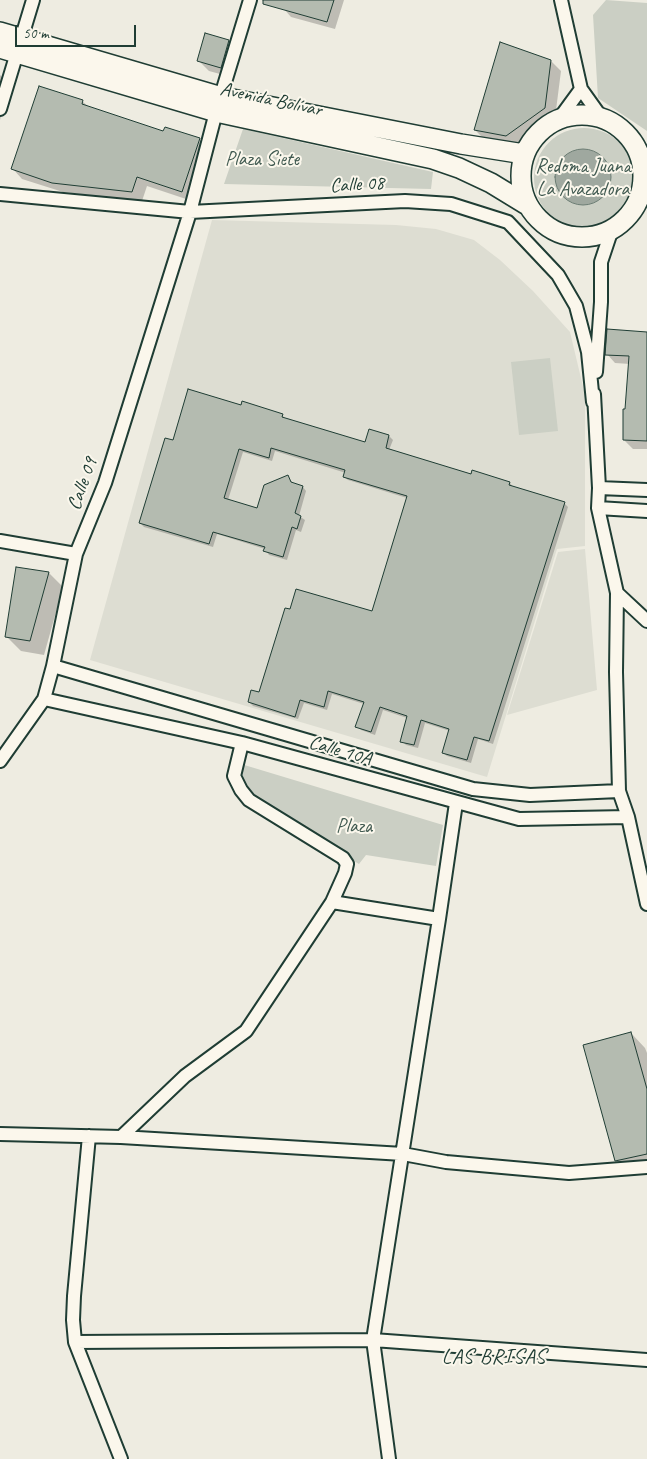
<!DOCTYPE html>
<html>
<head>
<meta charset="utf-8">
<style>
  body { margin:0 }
  #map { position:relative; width:647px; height:1459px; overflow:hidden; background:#eeece1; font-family:Caveat,sans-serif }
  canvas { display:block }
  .scale { position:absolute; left:15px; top:25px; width:121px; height:22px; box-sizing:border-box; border:2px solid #1f3d34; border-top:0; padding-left:6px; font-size:15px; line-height:18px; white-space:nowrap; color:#1f3d34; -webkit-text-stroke:4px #fbf7ec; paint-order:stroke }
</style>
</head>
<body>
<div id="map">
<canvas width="647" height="1459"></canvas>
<div class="scale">50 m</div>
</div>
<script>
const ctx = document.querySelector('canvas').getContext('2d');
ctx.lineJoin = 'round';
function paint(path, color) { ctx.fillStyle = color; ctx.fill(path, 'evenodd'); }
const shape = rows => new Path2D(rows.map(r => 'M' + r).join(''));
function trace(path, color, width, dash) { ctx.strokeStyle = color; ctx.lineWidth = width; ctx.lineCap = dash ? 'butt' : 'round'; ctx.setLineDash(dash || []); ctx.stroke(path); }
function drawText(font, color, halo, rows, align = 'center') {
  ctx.font = font + ' Caveat,sans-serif'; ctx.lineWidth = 4; ctx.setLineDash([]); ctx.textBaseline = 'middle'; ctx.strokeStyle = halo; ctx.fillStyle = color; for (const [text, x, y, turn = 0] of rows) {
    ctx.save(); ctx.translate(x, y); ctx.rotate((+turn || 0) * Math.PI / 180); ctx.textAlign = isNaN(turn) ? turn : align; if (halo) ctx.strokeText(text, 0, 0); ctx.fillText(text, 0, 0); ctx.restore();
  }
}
const built = shape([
  [212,220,396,225,436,229,474,240,500,260,533,291,570,332,585,395,585,546,557,549,487,777,90,660],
  [585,549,597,690,507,715,558,552]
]);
const green = shape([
  [606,0,647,3,647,131,598,98,593,15],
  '534 178a50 50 0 1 1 100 0a50 50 0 1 1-100 0Z',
  [243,129,433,172,431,189,224,184],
  [550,358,558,431,519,435,511,362],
  [241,764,443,825,436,866,366,855,359,864,254,800,239,775]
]);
const water = shape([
  '555 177a28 28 0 1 1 56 0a28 28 0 1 1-56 0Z'
]);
const shadow = shape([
  [287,0,344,0,335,29,291,17,284,9],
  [206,35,229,41,239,52,231,77,209,71,199,61],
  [551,61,561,71,555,118,517,145,485,140,475,130],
  [0,75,10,85,0,120],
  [82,101,89,107,164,132,199,139,209,149,192,201,147,186,142,201,63,192,22,179,13,169],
  [647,333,647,449,633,449,624,440,630,364,615,363,607,354],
  [242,406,282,415,286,420,366,444,370,430,389,436,393,440,389,450,472,475,510,483,513,487,564,503,568,507,493,744,478,739,471,763,447,756,443,753,450,731,425,723,418,748,406,745,402,741,407,718,383,710,375,735,361,730,357,726,364,704,332,694,327,710,304,703,298,719,253,706,249,702,373,613,407,498,348,480,344,477,346,473,275,451,272,461,243,452,228,500,258,509,288,476,293,484,303,487,306,491,299,516,305,520,301,532,296,530,287,560,269,555,265,549,217,534,213,547,144,527,140,523,174,441],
  [17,568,49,573,63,587,44,655,21,651,7,637],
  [631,1033,645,1048,647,1053,647,1171,630,1175,616,1161]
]);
const building = shape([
  [263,0,334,0,327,22,263,4,263,0],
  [205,33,229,40,221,68,197,61,205,33],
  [500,42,551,60,545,108,506,136,474,130,500,42],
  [39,86,83,100,82,104,163,131,165,127,200,138,182,192,137,177,132,192,52,183,11,169,39,86],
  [607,329,647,332,647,441,623,440,623,409,625,409,629,356,605,355,607,329],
  [188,389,241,405,242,401,283,414,282,417,365,442,369,429,389,435,386,448,471,474,472,470,510,482,509,485,565,502,489,741,474,737,467,760,442,753,449,729,421,720,414,745,400,742,407,716,380,707,371,732,355,727,364,702,328,691,324,707,300,700,295,717,248,702,251,690,259,692,285,608,290,609,296,589,372,611,407,496,343,477,345,470,271,448,269,458,239,449,224,498,257,508,264,485,288,475,291,482,303,486,295,513,301,516,297,529,292,527,283,557,263,551,265,547,213,532,209,544,139,523,165,438,173,440,188,389],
  [16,567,49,572,30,641,5,637,16,567],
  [631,1032,647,1089,647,1154,615,1161,583,1045,631,1032]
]);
const street = shape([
  [561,0,581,89,601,117],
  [0,109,33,0],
  [559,119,581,89],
  [0,194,190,212,405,201,451,204,508,222,558,275,576,306,588,352,593,402],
  [596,372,601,302,601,262,612,229],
  [594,394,599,488,598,508,617,593,616,672,619,791,628,817,647,904],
  [599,488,647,490],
  [598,508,647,511],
  [0,541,76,554],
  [617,593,647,621],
  [53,666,473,789,530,795,619,791],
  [44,699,242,743,519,819,628,817],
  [0,761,44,699,53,666,76,554,105,483,190,212,216,112,250,0],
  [332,902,439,919],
  [0,1134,121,1137,403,1154,446,1162,569,1173,647,1167],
  [89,1136,74,1296,73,1320,75,1342,121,1459],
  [121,1137,185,1076,246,1031,332,902,345,873,347,864,343,858,249,800,241,790,234,776,242,743],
  [75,1342,373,1340,647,1360],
  [389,1459,373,1340,439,919,456,803]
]);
const secondary = shape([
  [0,32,222,97,461,144,524,154],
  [0,48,216,112,433,159,459,168,491,183,527,205],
  '521 176a61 61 0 1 1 122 0a61 61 0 1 1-122 0Z'
]);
const streetNames = [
  ["Avenida Bolívar",271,100,12],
  ["Calle 08",357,185,-3],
  ["Calle 09",83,484,-70],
  ["Calle 10A",340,751,16]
];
const parkNames = [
  ["Plaza Siete",262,160],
  ["Redoma Juana",583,167],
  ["La Avazadora",583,190],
  ["Plaza",354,827]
];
const neighbourhoodNames = [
  ["LAS BRISAS",494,1357]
];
paint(built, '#ddddd2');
paint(green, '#cbcfc4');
paint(water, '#9fa89f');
trace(water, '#6c7d74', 1);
paint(shadow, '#0003');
paint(building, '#b4bbb0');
trace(building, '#1f3d34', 1);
trace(street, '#1f3d34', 16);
trace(secondary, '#1f3d34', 22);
trace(street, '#fbf7ec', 12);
trace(secondary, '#fbf7ec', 19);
drawText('20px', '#1f3d34', '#fbf7ec', streetNames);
drawText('20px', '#415a51', '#fbf7ec', parkNames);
ctx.letterSpacing = '1px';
drawText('21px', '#1f3d34', '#fbf7ec', neighbourhoodNames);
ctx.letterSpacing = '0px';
</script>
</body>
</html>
